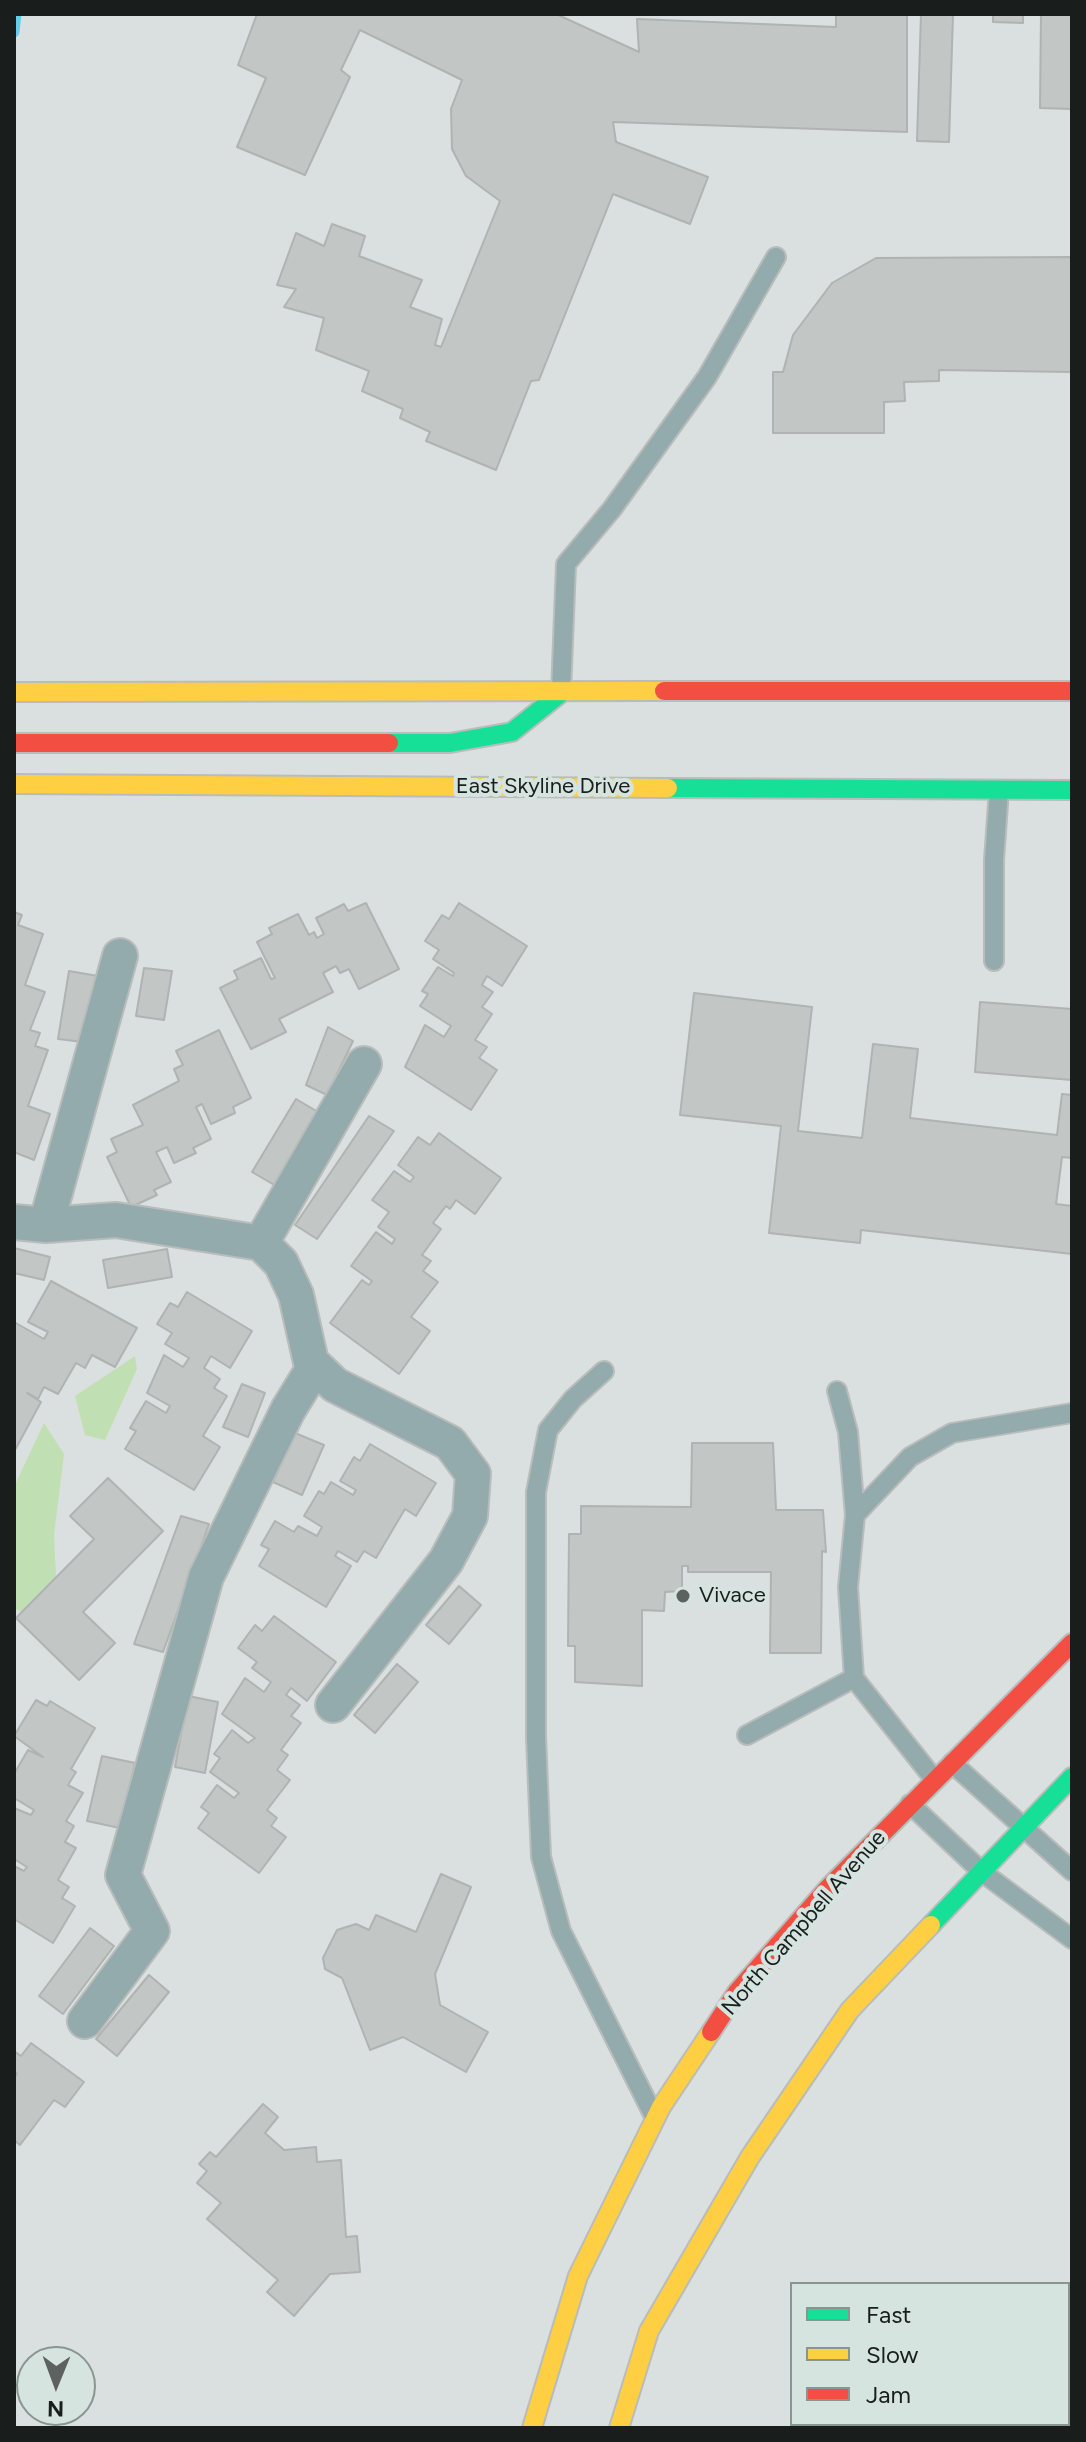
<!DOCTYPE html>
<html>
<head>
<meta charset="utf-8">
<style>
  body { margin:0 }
  #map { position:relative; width:1086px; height:2442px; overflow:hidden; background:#dae0df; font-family:Figtree,sans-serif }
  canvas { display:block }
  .frame { position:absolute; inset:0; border:16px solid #191e1d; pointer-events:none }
  .legend { position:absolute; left:790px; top:2282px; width:280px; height:144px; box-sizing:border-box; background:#d6e4e0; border:2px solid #8a9592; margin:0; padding:10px 14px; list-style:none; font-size:24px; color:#191e1d }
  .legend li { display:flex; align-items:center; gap:16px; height:40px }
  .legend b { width:40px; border:2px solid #8a9592 }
  .north { position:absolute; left:16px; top:2346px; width:80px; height:80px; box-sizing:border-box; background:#d6e4e0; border:2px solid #8a9592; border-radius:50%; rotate:181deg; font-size:22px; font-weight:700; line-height:32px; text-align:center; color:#191e1d }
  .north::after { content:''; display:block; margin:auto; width:28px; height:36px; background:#5d6261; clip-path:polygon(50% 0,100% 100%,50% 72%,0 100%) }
</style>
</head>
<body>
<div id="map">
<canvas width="1086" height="2442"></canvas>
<div class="frame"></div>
<ul class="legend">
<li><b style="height:10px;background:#16e098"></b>Fast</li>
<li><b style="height:10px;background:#ffcf43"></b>Slow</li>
<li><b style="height:10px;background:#f24e42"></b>Jam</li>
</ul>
<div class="north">N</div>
</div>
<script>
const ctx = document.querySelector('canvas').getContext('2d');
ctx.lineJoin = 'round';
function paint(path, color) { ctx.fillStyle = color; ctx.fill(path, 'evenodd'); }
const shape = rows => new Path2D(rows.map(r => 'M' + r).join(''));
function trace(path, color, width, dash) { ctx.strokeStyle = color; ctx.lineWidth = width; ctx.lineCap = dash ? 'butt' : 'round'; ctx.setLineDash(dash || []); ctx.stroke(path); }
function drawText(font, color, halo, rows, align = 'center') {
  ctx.font = font + ' Figtree,sans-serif'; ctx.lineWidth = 8; ctx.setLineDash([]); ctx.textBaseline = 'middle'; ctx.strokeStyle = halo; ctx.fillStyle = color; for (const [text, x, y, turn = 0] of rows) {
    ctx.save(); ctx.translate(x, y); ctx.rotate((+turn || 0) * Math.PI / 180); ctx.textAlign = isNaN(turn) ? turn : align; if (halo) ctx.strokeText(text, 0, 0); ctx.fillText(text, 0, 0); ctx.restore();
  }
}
const green = shape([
  [135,1356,137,1369,105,1440,85,1435,75,1396],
  [44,1423,64,1454,54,1535,56,1577,22,1612,14,1608,14,1487]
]);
const stream = shape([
  [14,32,16,14]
]);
const building = shape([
  [257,14,556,14,639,52,637,19,836,27,836,14,907,14,907,132,613,122,616,142,708,177,690,224,613,194,539,380,531,381,496,470,426,441,430,432,400,418,403,409,362,391,369,371,316,350,324,318,284,307,296,289,277,285,296,233,324,246,332,224,365,236,359,256,422,280,410,307,442,319,435,345,441,347,500,201,466,176,452,149,451,109,462,80,360,30,341,70,350,77,305,175,237,147,266,78,238,65,257,14],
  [921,14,953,14,949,142,917,141,921,14],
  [993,14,1023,14,1023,23,993,22,993,14],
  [1041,14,1072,14,1072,109,1040,108,1041,14],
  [1072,257,1072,372,939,370,939,381,904,382,905,401,884,402,884,433,773,433,773,372,783,372,793,335,832,283,876,258,1072,257],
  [366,903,399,969,359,989,349,969,340,973,336,966,323,973,333,992,279,1019,286,1032,251,1049,220,988,238,979,234,971,261,958,271,979,275,978,257,942,272,934,269,928,298,914,309,935,314,932,317,938,324,934,316,918,344,904,348,911,366,903],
  [459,903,527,946,502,986,487,976,482,985,493,992,482,1007,492,1014,475,1040,487,1047,479,1058,497,1070,471,1110,405,1067,425,1025,444,1037,451,1026,420,1006,428,994,422,991,438,967,453,976,454,973,433,959,439,950,425,941,442,915,449,919,459,903],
  [14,912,22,915,18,925,43,934,25,985,45,992,30,1030,40,1033,35,1046,48,1050,28,1106,50,1114,34,1160,14,1152,14,912],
  [144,968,172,971,164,1020,136,1016,144,968],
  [69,971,98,976,83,1042,58,1039,69,971],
  [694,993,812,1007,798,1131,862,1138,873,1044,918,1049,910,1118,1057,1135,1062,1094,1072,1095,1072,1158,1062,1157,1056,1204,1072,1206,1072,1254,861,1230,860,1243,769,1233,781,1126,680,1115,694,993],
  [980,1002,1072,1009,1072,1080,975,1072,980,1002],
  [328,1027,353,1041,327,1095,306,1085,328,1027],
  [219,1030,251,1098,233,1107,235,1113,211,1124,202,1104,196,1107,211,1139,193,1148,196,1153,174,1163,167,1147,156,1152,171,1182,154,1190,157,1195,131,1207,107,1157,117,1152,111,1139,143,1125,133,1105,179,1081,174,1069,183,1065,176,1051,219,1030],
  [296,1099,318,1112,276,1186,252,1172,296,1099],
  [369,1116,394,1131,317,1239,295,1225,369,1116],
  [439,1133,501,1178,475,1214,456,1200,450,1209,446,1206,433,1223,441,1229,422,1255,431,1261,423,1271,438,1282,411,1317,430,1331,399,1374,330,1323,362,1280,369,1285,372,1281,351,1266,376,1232,392,1244,395,1239,378,1227,389,1212,372,1200,394,1171,410,1182,414,1177,398,1165,418,1137,430,1145,439,1133],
  [14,1248,50,1257,44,1280,14,1273,14,1248],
  [167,1249,172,1277,108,1288,103,1260,167,1249],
  [51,1281,137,1328,115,1367,92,1355,85,1368,76,1363,58,1394,44,1387,38,1399,27,1393,41,1402,15,1450,14,1322,44,1339,48,1332,28,1322,51,1281],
  [187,1292,252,1331,230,1368,211,1356,204,1368,220,1379,214,1388,227,1396,203,1436,220,1447,194,1490,125,1449,136,1431,130,1428,146,1401,166,1413,170,1406,147,1393,164,1355,183,1367,189,1358,165,1344,172,1333,157,1324,170,1303,178,1307,187,1292],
  [242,1384,265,1393,248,1437,223,1427,242,1384],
  [295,1433,324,1445,302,1495,273,1482,295,1433],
  [692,1443,773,1443,776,1510,823,1510,826,1552,822,1551,821,1653,770,1653,771,1572,688,1572,688,1566,682,1566,682,1591,665,1592,664,1611,642,1610,642,1686,575,1682,575,1646,568,1646,569,1534,581,1534,581,1506,691,1507,692,1443],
  [370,1444,436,1483,416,1516,405,1509,376,1558,364,1551,357,1562,338,1551,335,1556,351,1566,326,1607,259,1566,269,1549,261,1545,275,1521,294,1532,298,1526,317,1536,322,1527,304,1516,319,1491,324,1494,331,1482,353,1495,356,1490,340,1481,354,1457,360,1461,370,1444],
  [108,1478,163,1531,83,1612,115,1643,79,1680,16,1618,94,1539,70,1516,108,1478],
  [181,1516,209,1524,163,1652,134,1644,181,1516],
  [459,1586,481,1605,449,1644,426,1625,459,1586],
  [274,1616,336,1662,307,1701,291,1688,286,1695,300,1705,291,1716,301,1723,281,1750,288,1755,277,1770,290,1780,267,1810,277,1818,271,1826,286,1837,259,1873,198,1828,209,1813,201,1807,217,1785,234,1798,239,1793,210,1772,220,1758,214,1754,232,1730,248,1743,255,1738,222,1714,245,1678,264,1692,271,1682,252,1668,257,1662,238,1648,255,1625,262,1631,274,1616],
  [397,1664,418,1682,375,1733,354,1715,397,1664],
  [188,1696,218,1702,205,1773,175,1767,188,1696],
  [36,1700,47,1706,50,1701,95,1728,71,1769,76,1772,68,1785,83,1793,66,1821,74,1826,65,1842,76,1848,58,1880,69,1887,62,1898,75,1906,53,1943,14,1919,14,1866,24,1871,27,1867,14,1859,14,1808,31,1815,34,1810,14,1798,14,1774,28,1750,43,1757,14,1736,36,1700],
  [102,1756,135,1763,120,1828,87,1821,102,1756],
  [441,1874,471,1887,435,1974,440,2005,488,2032,466,2072,403,2037,370,2050,342,1978,325,1969,323,1958,337,1930,356,1924,369,1930,376,1915,416,1932,441,1874],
  [90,1928,114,1946,63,2014,39,1996,90,1928],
  [149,1975,169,1992,117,2056,96,2039,149,1975],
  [31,2043,84,2082,65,2107,54,2100,20,2145,14,2140,14,2078,17,2074,14,2071,14,2051,21,2056,31,2043],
  [263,2104,278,2117,265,2133,284,2150,316,2147,317,2162,341,2160,346,2237,357,2236,360,2272,330,2274,294,2316,267,2292,278,2280,207,2219,221,2203,197,2183,207,2171,199,2164,210,2152,216,2157,263,2104]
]);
const lane = shape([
  [561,692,566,564,612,509,707,377,776,257],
  [994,961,994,860,999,790],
  [604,1371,573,1399,548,1430,536,1492,536,1737,541,1857,561,1931,654,2116],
  [837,1391,848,1432,855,1515,848,1587,854,1678,934,1779],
  [855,1515,910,1457,952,1433,1072,1413],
  [747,1735,854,1678],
  [952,1763,1072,1871],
  [910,1804,982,1872,1072,1939],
  [817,2428,818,2424]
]);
const street = shape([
  [14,1222,46,1225,116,1220,261,1243,281,1263,296,1295,311,1362,335,1385,450,1443,473,1474,470,1516,446,1561,333,1705],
  [46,1225,120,956],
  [261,1243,364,1064],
  [85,2021,152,1931,123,1875,206,1577,288,1410,315,1366]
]);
const fast = shape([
  [389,743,450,743,512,732,561,693],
  [668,788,1072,790],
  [931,1925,1072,1777]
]);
const slow = shape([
  [14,692,664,691],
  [14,784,668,788],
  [532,2428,578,2276,661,2107,711,2032],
  [619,2428,649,2331,750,2157,850,2010,931,1925]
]);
const jam = shape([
  [664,691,1072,691],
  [14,743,389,743],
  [711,2032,737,1992,829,1887,1072,1643]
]);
const markers = [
  [683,1596,8,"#5d6261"]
];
const streetNames = [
  ["East Skyline Drive",543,787],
  ["North Campbell Avenue",804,1923,-49]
];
const poiNames = [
  ["Vivace",699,1596]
];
paint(green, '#c0dfb2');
trace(stream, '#64cee6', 11);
paint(building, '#c2c7c5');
trace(building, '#afb3b1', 2);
trace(lane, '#b8bcbb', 22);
trace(street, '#b8bcbb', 38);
trace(fast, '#b8bcbb', 22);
trace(slow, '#b8bcbb', 22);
trace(jam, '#b8bcbb', 22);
trace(lane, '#93abac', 18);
trace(street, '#93abac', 34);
trace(fast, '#16e098', 18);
trace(slow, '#ffcf43', 18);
trace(jam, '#f24e42', 18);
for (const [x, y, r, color] of markers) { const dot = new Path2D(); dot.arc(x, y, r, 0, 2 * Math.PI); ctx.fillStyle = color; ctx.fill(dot); trace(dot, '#d6e4e0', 3); }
drawText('22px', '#191e1d', '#d6e4e0', streetNames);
drawText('22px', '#191e1d', '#d6e4e0', poiNames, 'left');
</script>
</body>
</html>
